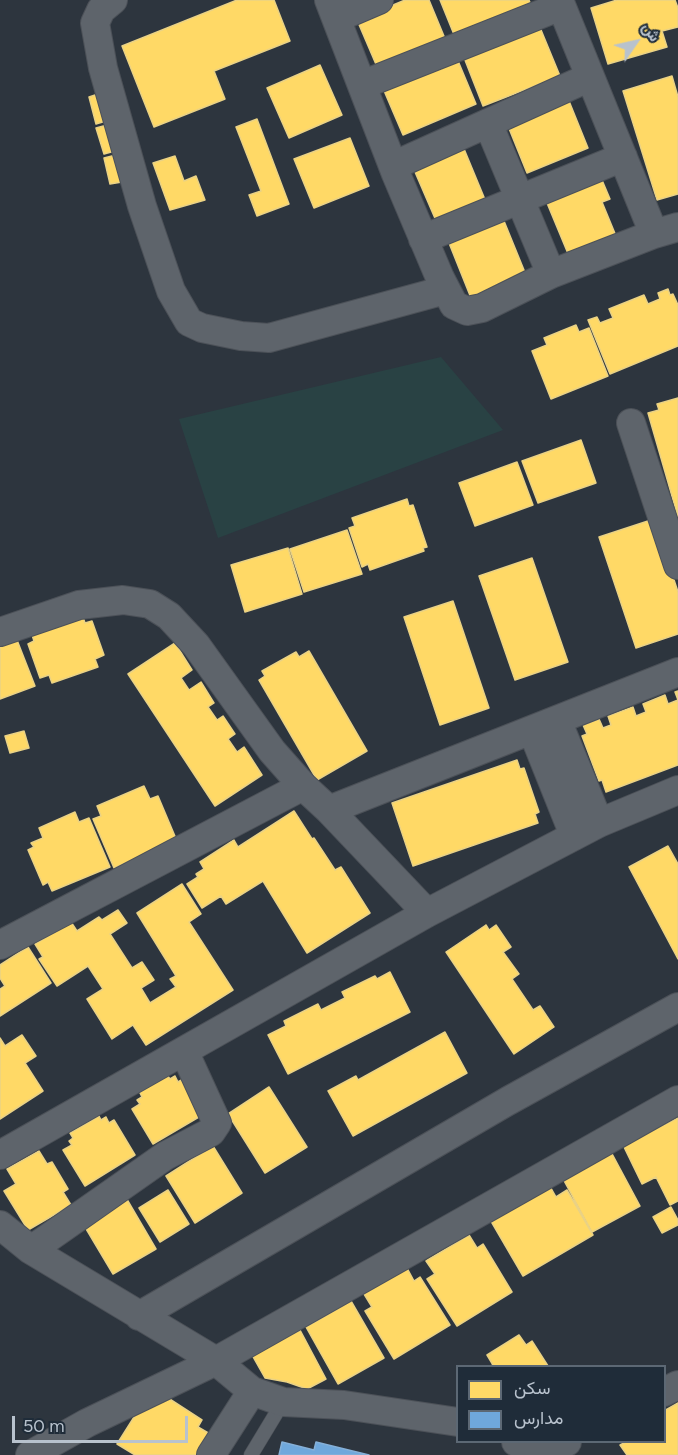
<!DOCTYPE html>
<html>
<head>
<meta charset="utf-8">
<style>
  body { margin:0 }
  #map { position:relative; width:678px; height:1455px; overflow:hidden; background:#2d353e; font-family:Figtree,Vazirmatn,sans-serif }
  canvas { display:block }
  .legend { position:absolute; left:456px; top:1365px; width:210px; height:78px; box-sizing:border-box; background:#1f2c39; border:2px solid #5c6874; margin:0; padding:8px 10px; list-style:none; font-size:18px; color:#b8c2cd }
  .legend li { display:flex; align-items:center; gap:12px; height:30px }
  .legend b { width:30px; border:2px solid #5c6874 }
  .north { position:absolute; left:606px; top:12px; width:60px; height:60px; -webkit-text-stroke:4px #1f2c39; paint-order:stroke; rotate:56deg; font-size:16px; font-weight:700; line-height:24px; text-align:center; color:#b8c2cd }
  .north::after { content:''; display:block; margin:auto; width:21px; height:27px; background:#b8c2cd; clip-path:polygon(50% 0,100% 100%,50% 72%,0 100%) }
  .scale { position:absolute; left:12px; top:1416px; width:176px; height:27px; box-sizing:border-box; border:3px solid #b8c2cd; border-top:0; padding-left:8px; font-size:18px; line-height:21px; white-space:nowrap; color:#b8c2cd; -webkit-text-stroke:4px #1f2c39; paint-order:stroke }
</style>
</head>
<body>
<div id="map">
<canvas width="678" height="1455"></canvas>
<ul class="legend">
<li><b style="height:16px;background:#ffd966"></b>سكن</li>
<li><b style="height:16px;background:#6fa8dc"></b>مدارس</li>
</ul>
<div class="north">ش</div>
<div class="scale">50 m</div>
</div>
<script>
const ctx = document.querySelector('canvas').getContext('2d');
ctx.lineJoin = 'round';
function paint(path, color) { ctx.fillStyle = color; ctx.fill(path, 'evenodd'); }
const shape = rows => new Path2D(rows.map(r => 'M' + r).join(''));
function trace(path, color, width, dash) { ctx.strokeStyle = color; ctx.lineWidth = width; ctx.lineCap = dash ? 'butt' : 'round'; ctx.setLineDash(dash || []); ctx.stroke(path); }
const green = shape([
  [441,357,503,430,218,538,179,419]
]);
const homes = shape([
  [237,0,274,0,290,41,214,71,225,99,154,127,122,46,237,0],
  [405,0,429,0,446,41,378,69,357,20,405,0],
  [440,0,529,0,531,5,455,37,440,0],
  [617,0,675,0,678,8,678,27,662,31,667,47,608,64,591,8,617,0],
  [539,25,560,76,483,106,463,55,539,25],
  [456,56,476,104,403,135,382,86,456,56],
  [320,65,342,115,289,138,267,88,320,65],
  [672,76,678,97,678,194,657,200,623,91,672,76],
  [98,94,106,121,96,124,89,97,98,94],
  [569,101,588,148,527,173,508,126,569,101],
  [257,119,289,204,257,216,249,195,261,191,236,127,257,119],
  [107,125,115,151,104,154,96,128,107,125],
  [350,138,369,186,314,208,294,159,350,138],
  [462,144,486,202,437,223,412,165,462,144],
  [116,155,122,182,110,184,104,158,116,155],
  [175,156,184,181,196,176,205,200,170,210,153,163,175,156],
  [602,180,610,199,602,202,616,236,569,256,547,203,602,180],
  [504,221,526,275,471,298,449,243,504,221],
  [668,289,670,295,673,294,678,305,678,346,610,374,588,320,597,317,600,323,613,318,609,309,644,295,648,304,660,299,658,293,668,289],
  [576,325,579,332,589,328,608,376,551,399,532,351,547,345,544,338,576,325],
  [678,398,678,517,648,413,659,410,657,404,678,398],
  [581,440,596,483,538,503,522,461,581,440],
  [517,462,533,505,475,526,459,483,517,462],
  [407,499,409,506,413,505,427,547,423,548,424,551,370,570,368,564,362,567,349,528,355,526,352,518,407,499],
  [654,519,678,592,678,634,636,648,599,537,654,519],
  [347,530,362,574,304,592,290,549,347,530],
  [288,548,302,594,245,612,231,565,288,548],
  [532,558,568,662,515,680,479,576,532,558],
  [453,601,489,708,440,725,404,617,453,601],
  [83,617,85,623,92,621,104,655,95,659,98,667,52,683,49,675,40,678,28,644,34,641,32,635,83,617],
  [17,640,35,686,0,699,0,647,17,640],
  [175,643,192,670,181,678,189,690,201,682,214,703,208,707,217,720,223,716,235,734,228,739,237,752,244,747,262,775,215,806,128,674,175,643],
  [309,651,367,751,317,780,259,680,265,676,262,671,296,652,299,657,309,651],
  [678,691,678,765,606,792,602,780,599,781,582,736,587,734,583,725,599,719,603,728,611,725,608,716,633,707,636,716,646,712,643,704,665,695,668,704,678,700,675,692,678,691],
  [24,731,29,748,10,753,5,736,24,731],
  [517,760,520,769,524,768,539,812,535,814,538,823,413,866,392,803,517,760],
  [144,786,150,799,158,796,177,841,114,868,93,819,101,816,97,806,144,786],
  [294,811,312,839,314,838,335,870,341,867,370,913,307,953,263,881,226,904,221,896,202,908,187,884,198,877,196,874,204,869,200,862,234,840,238,847,294,811],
  [75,812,79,822,89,818,110,867,52,891,48,882,43,885,28,850,34,847,31,843,43,838,39,828,75,812],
  [668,846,678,864,678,959,629,867,668,846],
  [182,884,201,914,189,922,233,990,146,1045,133,1025,112,1039,87,999,103,989,88,966,57,986,39,959,43,957,35,944,71,922,77,931,99,917,102,920,118,910,127,923,110,934,132,968,142,962,154,980,141,988,150,1003,176,987,170,979,176,976,137,913,182,884],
  [486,925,489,930,496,925,511,947,503,952,519,974,512,979,533,1010,540,1006,554,1027,514,1054,446,952,486,925],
  [28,947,51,983,0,1016,0,989,5,986,0,978,0,965,28,947],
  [390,972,410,1012,288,1074,268,1035,286,1026,284,1021,318,1004,321,1010,345,998,342,992,375,976,377,979,390,972],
  [445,1032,467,1073,353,1136,328,1091,356,1076,358,1080,445,1032],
  [22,1035,36,1056,25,1063,43,1091,0,1119,0,1038,5,1046,22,1035],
  [167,1075,170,1079,175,1076,178,1082,183,1079,204,1114,153,1144,132,1109,140,1104,137,1100,142,1097,139,1091,167,1075],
  [269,1087,307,1147,265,1173,228,1114,269,1087],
  [99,1116,101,1120,106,1117,109,1123,114,1120,135,1155,85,1186,63,1150,72,1145,69,1141,73,1138,70,1133,99,1116],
  [678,1118,678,1201,670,1205,656,1177,642,1184,623,1145,678,1118],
  [213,1146,242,1193,195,1223,166,1176,213,1146],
  [610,1150,640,1206,592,1232,562,1177,610,1150],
  [39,1151,47,1164,52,1162,68,1189,63,1192,71,1205,28,1230,4,1191,16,1184,7,1169,39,1151],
  [547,1181,556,1197,567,1190,593,1235,523,1276,488,1216,547,1181],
  [168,1190,189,1224,160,1242,139,1208,168,1190],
  [125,1196,156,1249,113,1274,82,1222,125,1196],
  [671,1207,678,1220,678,1225,662,1233,653,1217,671,1207],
  [469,1235,477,1248,483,1244,512,1292,457,1326,427,1279,435,1274,426,1261,469,1235],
  [407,1268,414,1281,420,1277,450,1325,394,1359,365,1311,372,1307,364,1294,407,1268],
  [351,1301,384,1358,338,1384,306,1327,351,1301],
  [300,1330,326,1379,307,1389,287,1382,265,1378,252,1355,300,1330],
  [519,1335,526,1345,532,1341,548,1366,491,1366,493,1365,487,1355,519,1335],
  [148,1395,165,1396,202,1420,198,1427,210,1434,196,1455,135,1455,117,1444,148,1395],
  [678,1403,678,1455,627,1455,620,1445,626,1442,664,1442,664,1411,678,1403]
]);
const schools = shape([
  [282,1442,314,1450,316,1442,369,1455,279,1455,282,1442]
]);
const lane = shape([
  [251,1455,283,1402]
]);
const street = shape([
  [113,0,101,10,95,23,103,68,142,206,171,291,189,322,202,328,241,336,269,338,445,290],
  [329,0,396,174,440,278,454,305,467,311,482,308,551,274,654,234,678,227],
  [559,0,654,234],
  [337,18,379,0],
  [362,85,561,6],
  [488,123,551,274],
  [393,166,590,77],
  [423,239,623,157],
  [631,423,678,565],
  [0,632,79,605,123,600,150,604,169,616,196,645,272,751,303,786,329,810,427,913],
  [557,720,599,823],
  [532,730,574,835],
  [329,810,678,672],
  [0,945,303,786],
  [0,1155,427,913,599,823,678,790],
  [0,1225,31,1250,216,1361,252,1391,283,1402,344,1405,458,1422],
  [31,1250,165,1156,211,1132,217,1123,184,1051],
  [139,1316,508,1101,678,1007],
  [664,1392,678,1385],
  [516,1442,541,1445,567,1442],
  [30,1455,87,1423,216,1361,678,1100],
  [211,1455,252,1391]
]);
paint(green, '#294244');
paint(homes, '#ffd966');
trace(homes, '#ead285', 1.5);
paint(schools, '#6fa8dc');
trace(schools, '#85b0d8', 1.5);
trace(lane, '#4c5158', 15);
trace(street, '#4c5158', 30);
trace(lane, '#5e646b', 14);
trace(street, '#5e646b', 28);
</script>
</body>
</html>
